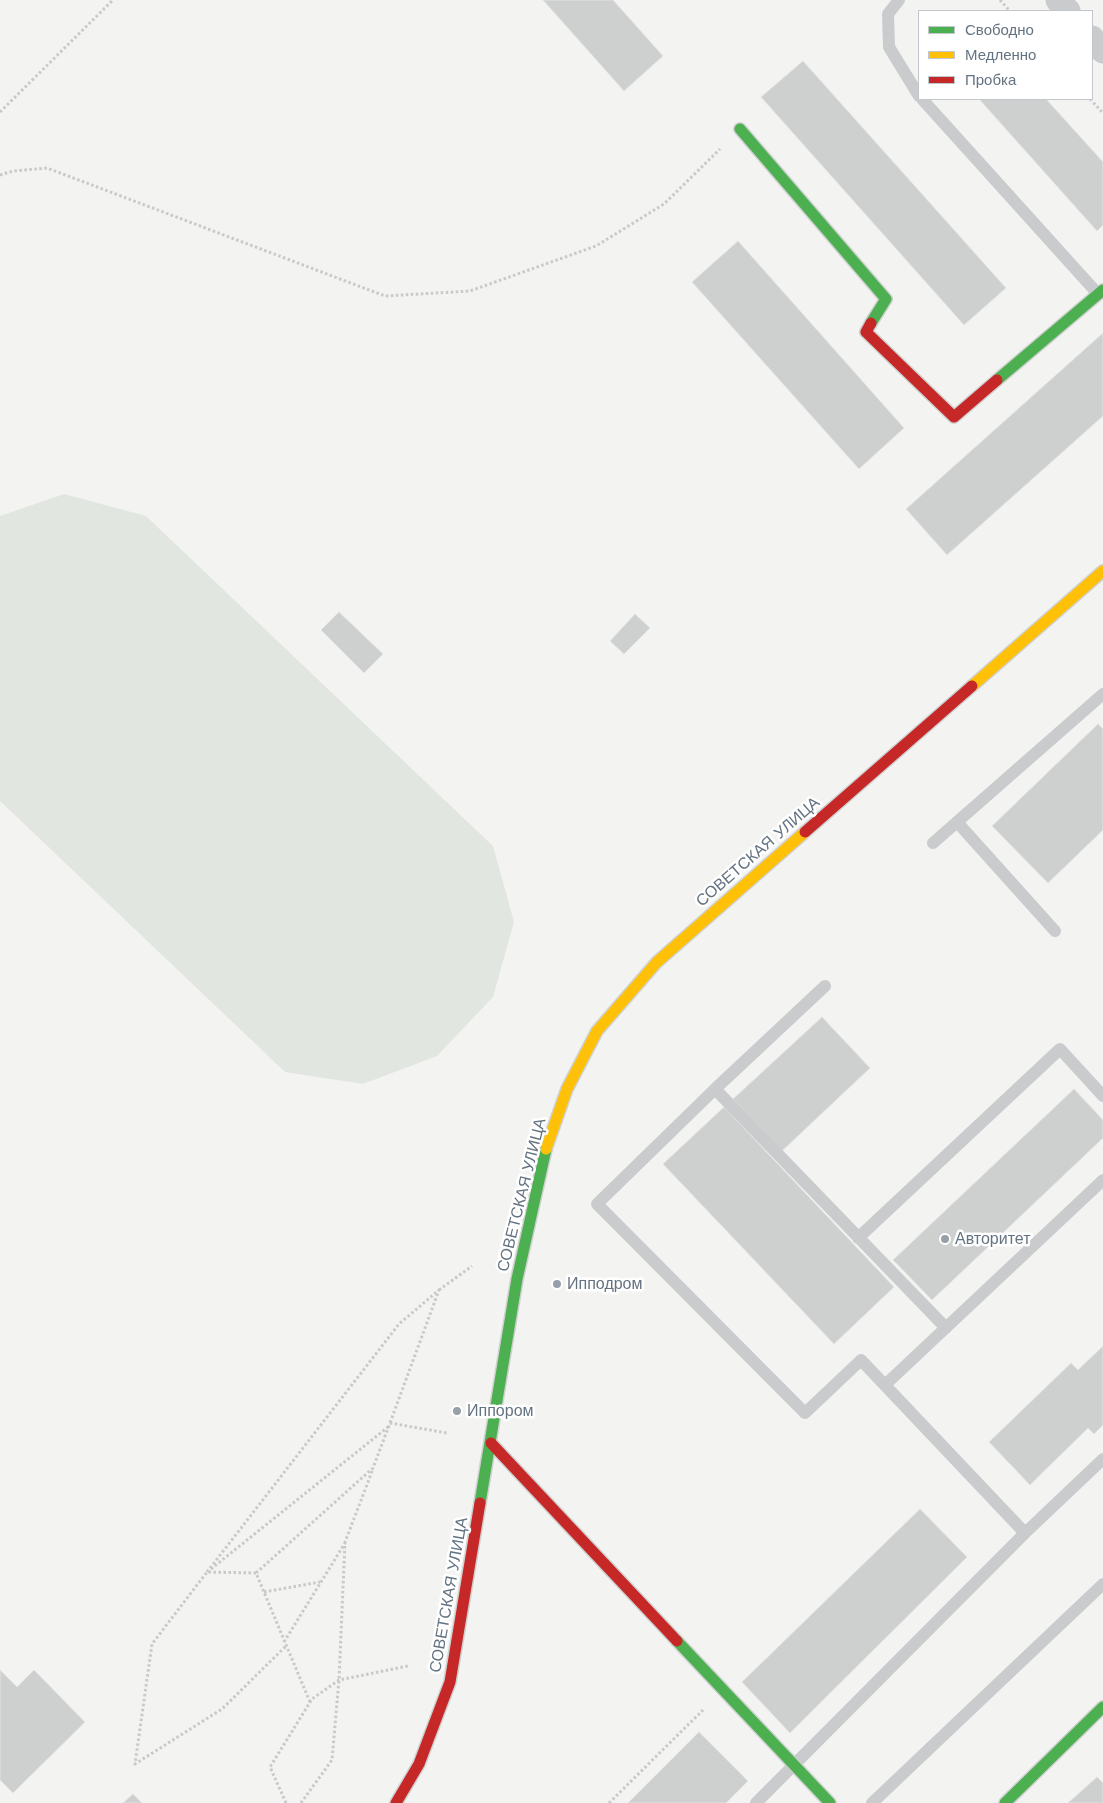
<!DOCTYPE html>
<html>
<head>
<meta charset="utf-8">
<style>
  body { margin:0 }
  #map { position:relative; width:1103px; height:1803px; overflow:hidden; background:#f3f4f2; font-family:"Work Sans",sans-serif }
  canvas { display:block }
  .legend { position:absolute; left:918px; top:10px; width:175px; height:90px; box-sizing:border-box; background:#fff; border:1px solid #c1c7cd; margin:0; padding:6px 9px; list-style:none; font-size:15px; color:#647381 }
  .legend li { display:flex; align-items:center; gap:10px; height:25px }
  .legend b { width:25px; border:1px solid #c1c7cd }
</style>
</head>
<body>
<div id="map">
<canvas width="1103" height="1803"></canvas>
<ul class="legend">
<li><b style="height:6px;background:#4caf50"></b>Свободно</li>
<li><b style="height:6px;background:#ffc107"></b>Медленно</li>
<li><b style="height:6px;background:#c62828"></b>Пробка</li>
</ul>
</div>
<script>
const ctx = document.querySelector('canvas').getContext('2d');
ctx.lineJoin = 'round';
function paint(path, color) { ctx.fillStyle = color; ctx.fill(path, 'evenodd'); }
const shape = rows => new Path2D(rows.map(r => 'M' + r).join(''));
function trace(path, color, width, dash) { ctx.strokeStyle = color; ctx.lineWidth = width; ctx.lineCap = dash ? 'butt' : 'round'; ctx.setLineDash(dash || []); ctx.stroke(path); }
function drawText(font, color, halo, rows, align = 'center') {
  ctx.font = font + ' "Work Sans",sans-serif'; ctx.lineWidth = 5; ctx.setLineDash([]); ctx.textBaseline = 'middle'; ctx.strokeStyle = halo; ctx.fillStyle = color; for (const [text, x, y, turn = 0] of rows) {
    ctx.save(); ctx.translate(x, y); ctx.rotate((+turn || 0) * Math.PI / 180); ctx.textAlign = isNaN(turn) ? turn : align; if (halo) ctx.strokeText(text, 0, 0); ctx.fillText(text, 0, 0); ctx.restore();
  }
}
const green = shape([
  [64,494,146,516,493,846,514,922,493,997,437,1056,363,1084,285,1072,0,801,0,516]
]);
const building = shape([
  [543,0,613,0,663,56,624,91,543,0],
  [803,61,1006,288,964,325,761,97,803,61],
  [979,99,1046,99,1103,162,1103,225,1097,231,979,99],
  [738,241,904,428,859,469,692,282,738,241],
  [1103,333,1103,416,947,555,906,509,1103,333],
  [339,612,383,654,364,673,321,630,339,612],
  [635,614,650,628,624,654,610,641,635,614],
  [1098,724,1103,729,1103,830,1048,883,992,826,1098,724],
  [822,1017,870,1068,782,1151,733,1099,822,1017],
  [1074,1089,1103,1120,1103,1138,932,1300,893,1260,1074,1089],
  [724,1107,894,1287,834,1344,663,1164,724,1107],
  [1103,1346,1103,1425,1094,1434,1088,1428,1030,1485,989,1442,1071,1363,1078,1370,1103,1346],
  [920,1509,967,1557,790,1733,742,1682,920,1509],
  [0,1670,17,1687,34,1670,85,1722,13,1793,0,1780,0,1670],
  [699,1732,748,1781,726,1803,628,1803,699,1732],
  [1097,1777,1103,1783,1103,1803,1068,1803,1097,1777],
  [133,1794,142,1803,123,1803,133,1794]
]);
const path = shape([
  [1000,0,1010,11],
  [1090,99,1103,113],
  [0,112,113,0],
  [0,175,13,171,47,168,385,296,470,291,596,246,664,204,720,149],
  [439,1290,472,1266],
  [211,1569,388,1427],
  [207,1572,399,1324,439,1290,390,1423],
  [256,1573,207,1572,152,1644,135,1764,222,1709,286,1646],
  [264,1592,320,1582],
  [284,1642,345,1543],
  [310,1702,256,1573,373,1468,390,1423,447,1433],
  [286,1803,270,1767,312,1699,339,1680,408,1666],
  [301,1803,332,1760,339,1680,345,1542,373,1469],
  [609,1803,703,1710]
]);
const lane = shape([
  [899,0,888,14,889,47,919,96],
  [922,99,1098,294],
  [957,822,1055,931],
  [933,843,1103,694],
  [715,1089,825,986],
  [858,1238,1060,1049,1103,1096],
  [946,1328,715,1089,597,1204,805,1413,861,1360,1025,1533,1103,1459],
  [886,1384,1103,1180],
  [756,1803,1025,1533],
  [872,1803,1103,1584]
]);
const street = shape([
  [1058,0,1068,11],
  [1092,38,1103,51]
]);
const fast = shape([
  [740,129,886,299,871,323],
  [997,380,1103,290],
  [480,1503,517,1279,546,1149],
  [677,1641,830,1803],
  [1005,1803,1103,1707]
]);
const slow = shape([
  [972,686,1103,571],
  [546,1149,567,1089,597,1031,657,962,805,832]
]);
const jam = shape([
  [871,323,866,332,954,417,997,380],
  [805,832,972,686],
  [491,1443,677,1641],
  [396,1803,419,1764,450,1682,480,1503]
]);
const markers = [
  [945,1239,5,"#96a0a9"],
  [557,1284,5,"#96a0a9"],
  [457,1411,5,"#96a0a9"]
];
const streetNames = [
  ["СОВЕТСКАЯ УЛИЦА",758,852,-41],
  ["СОВЕТСКАЯ УЛИЦА",522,1195,-76],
  ["СОВЕТСКАЯ УЛИЦА",449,1595,-80]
];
const poiNames = [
  ["Авторитет",955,1239],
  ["Ипподром",567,1284],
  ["Иппором",467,1411]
];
paint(green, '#e2e6e0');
paint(building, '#cecfcf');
trace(building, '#e2e3e2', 1);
trace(fast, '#cfd0d0', 14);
trace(slow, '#cfd0d0', 14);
trace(jam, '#cfd0d0', 14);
trace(path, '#c8c9c8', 3, [2.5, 2.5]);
trace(lane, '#c9cbcc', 12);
trace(street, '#c9cbcc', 25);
trace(fast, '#4caf50', 11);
trace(slow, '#ffc107', 11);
trace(jam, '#c62828', 11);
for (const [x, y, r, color] of markers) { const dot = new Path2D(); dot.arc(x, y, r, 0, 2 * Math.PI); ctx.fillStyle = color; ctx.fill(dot); trace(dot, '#fff', 2); }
drawText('16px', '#647381', '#fff', streetNames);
drawText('16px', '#647381', '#fff', poiNames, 'left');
</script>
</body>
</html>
